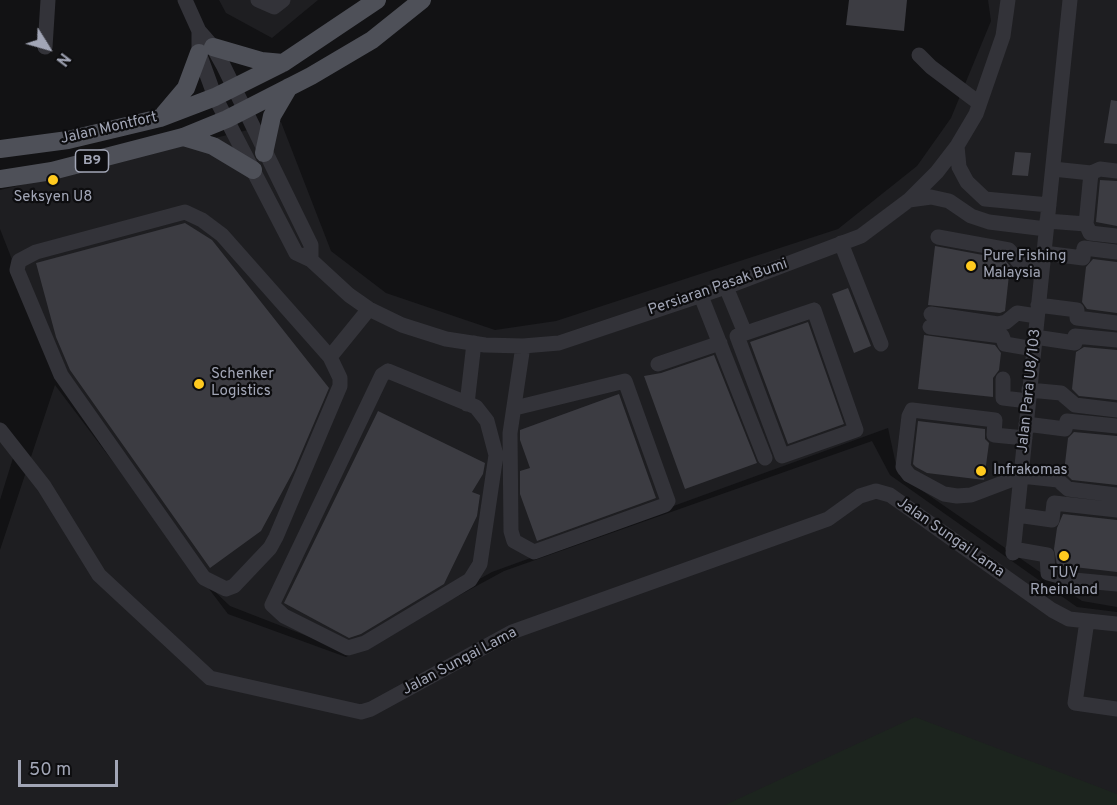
<!DOCTYPE html>
<html>
<head>
<meta charset="utf-8">
<style>
  body { margin:0 }
  #map { position:relative; width:1117px; height:805px; overflow:hidden; background:#121214; font-family:Overpass,sans-serif }
  canvas { display:block }
  .north { position:absolute; left:18px; top:18px; width:60px; height:60px; -webkit-text-stroke:4px #0d0d0f; paint-order:stroke; rotate:127deg; font-size:16px; font-weight:700; line-height:24px; text-align:center; color:#a2a6b6 }
  .north::after { content:''; display:block; margin:auto; width:21px; height:27px; background:#a2a6b6; clip-path:polygon(50% 0,100% 100%,50% 72%,0 100%) }
  .scale { position:absolute; left:18px; top:760px; width:100px; height:27px; box-sizing:border-box; border:3px solid #a2a6b6; border-top:0; padding-left:8px; font-size:18px; line-height:21px; white-space:nowrap; color:#a2a6b6; -webkit-text-stroke:4px #0d0d0f; paint-order:stroke }
</style>
</head>
<body>
<div id="map">
<canvas width="1117" height="805"></canvas>
<div class="north">N</div>
<div class="scale">50 m</div>
</div>
<script>
const ctx = document.querySelector('canvas').getContext('2d');
ctx.lineJoin = 'round';
function paint(path, color) { ctx.fillStyle = color; ctx.fill(path, 'evenodd'); }
const shape = rows => new Path2D(rows.map(r => 'M' + r).join(''));
function trace(path, color, width, dash) { ctx.strokeStyle = color; ctx.lineWidth = width; ctx.lineCap = dash ? 'butt' : 'round'; ctx.setLineDash(dash || []); ctx.stroke(path); }
function drawText(font, color, halo, rows, align = 'center') {
  ctx.font = font + ' Overpass,sans-serif'; ctx.lineWidth = 4.5; ctx.setLineDash([]); ctx.textBaseline = 'middle'; ctx.strokeStyle = halo; ctx.fillStyle = color; for (const [text, x, y, turn = 0] of rows) {
    ctx.save(); ctx.translate(x, y); ctx.rotate((+turn || 0) * Math.PI / 180); ctx.textAlign = isNaN(turn) ? turn : align; if (halo) ctx.strokeText(text, 0, 0); ctx.fillText(text, 0, 0); ctx.restore();
  }
}
const built = shape([
  [219,0,318,0,272,38,226,13],
  [988,0,1117,0,1117,607,1082,601,898,474,888,428,492,572,348,652,230,606,209,586,60,382,0,229,0,190,281,122,331,251,386,293,495,330,556,321,838,229,917,166,951,118,991,21],
  [55,385,228,614,346,657,504,571,872,441,890,475,1077,607,1117,612,1117,805,0,805,0,550],
  [0,442,13,458,0,500]
]);
const green = shape([
  [915,717,1117,794,1117,805,725,805]
]);
const building = shape([
  [849,0,907,0,904,31,846,25],
  [1111,100,1117,101,1117,144,1104,143],
  [1015,152,1031,153,1028,176,1012,175],
  [1100,180,1117,181,1117,226,1096,222],
  [185,223,212,240,329,388,294,470,261,531,210,568,70,370,56,337,36,263],
  [935,246,1004,259,1010,266,1005,311,1000,313,928,305],
  [1093,259,1117,262,1117,313,1087,309,1082,302,1086,267],
  [848,288,871,346,854,353,832,294],
  [808,322,844,424,788,444,750,342],
  [924,335,995,345,1001,353,999,370,993,378,993,397,918,389],
  [1084,347,1117,350,1117,400,1079,396,1072,389,1076,352],
  [714,355,757,463,685,489,644,376,661,373],
  [619,394,656,498,537,541,520,494,520,471,530,468,520,440,520,430],
  [378,411,485,463,483,474,472,492,480,495,477,516,444,584,361,634,349,638,284,603],
  [918,421,985,429,985,439,989,443,984,480,927,473,916,467,913,464],
  [1074,432,1117,436,1117,485,1072,480,1064,472,1068,438],
  [1063,514,1117,520,1117,572,1057,565,1054,549,1057,528]
]);
const minor = shape([
  [185,0,199,31,213,47,223,65,311,245,311,260],
  [258,0,274,7,283,0],
  [199,31,199,53,215,97,296,253,311,260,349,295,369,309,402,325,446,339,485,345,523,346,559,343,726,287,861,236,909,200,937,172,957,146,976,114,1003,36,1008,0],
  [45,47,48,0],
  [919,55,931,67,979,103],
  [957,146,959,167,967,182,985,199,1049,205],
  [1053,169,1091,173,1100,169,1117,171],
  [1091,173,1086,224,1090,233,1117,236],
  [909,200,931,197,949,201,971,216,989,222,1046,229],
  [1047,221,1086,224],
  [938,237,1009,250,1018,261,1042,265],
  [841,243,881,344],
  [1044,253,1083,258,1084,248,1117,252],
  [726,287,745,333],
  [701,296,765,458],
  [1038,305,1077,310,1077,318,1117,323],
  [814,310,856,430,782,456,737,336,814,310],
  [931,314,998,324,1006,322,1017,313,1037,316],
  [930,327,1002,336,1005,344,1034,349],
  [1035,337,1075,343,1075,336,1117,340],
  [330,357,340,378,340,386,276,537,270,548,234,586,226,589,204,578,61,375,17,270,19,261,36,252,185,212,202,220,222,235,330,357,369,309],
  [658,364,720,343],
  [388,371,476,407,487,421,496,455,480,564,470,580,365,643,348,648,284,616,272,605,382,375,388,371],
  [1003,379,1003,398,1028,401],
  [1029,390,1061,393,1075,405,1117,410],
  [467,404,474,343],
  [515,408,625,381,668,501,665,505,534,552,514,541,511,531,510,433,523,346],
  [1026,424,1065,429,1067,421,1117,426],
  [0,430,44,486,99,575,210,678,361,712,371,709,512,632,828,519,860,496,876,491,890,495,1052,610,1069,619,1117,624],
  [1025,438,994,435,995,420,912,410,909,416,903,467,909,475,944,494,957,496,971,495,1021,476,1058,480,1068,489,1117,495],
  [1017,515,1052,520,1054,503,1117,510],
  [1013,549,1047,555,1048,573,1074,580,1117,584],
  [1013,553,1070,0],
  [1087,621,1075,703,1117,709]
]);
const major = shape([
  [213,47,261,61,283,63],
  [164,114,186,88,199,53],
  [183,137,213,146,253,170],
  [0,149,68,140,160,118,215,97,283,63,377,0],
  [264,153,272,116,289,87],
  [0,179,52,171,183,137,227,119,311,76,372,40,422,0]
]);
const markers = [
  [53,180,6,"#ffca1f"],
  [971,266,6,"#ffca1f"],
  [199,384,6,"#ffca1f"],
  [981,471,6,"#ffca1f"],
  [1064,556,6,"#ffca1f"]
];
const shields = [
  [92,161,33]
];
const shieldNames = [
  ["B9",92,161]
];
const streetNames = [
  ["Jalan Montfort",109,129,-13],
  ["Persiaran Pasak Bumi",718,288,-19],
  ["Jalan Para U8/103",1030,391,-84],
  ["Jalan Sungai Lama",950,538,35],
  ["Jalan Sungai Lama",460,662,-28]
];
const poiNames = [
  ["Seksyen U8",53,198,"center"],
  ["Pure Fishing",983,257],
  ["Malaysia",983,274],
  ["Schenker",211,375],
  ["Logistics",211,392],
  ["Infrakomas",993,471],
  ["TUV",1064,574,"center"],
  ["Rheinland",1064,591,"center"]
];
paint(built, '#1e1e21');
paint(green, '#1c241e');
paint(building, '#3c3c42');
trace(minor, '#333339', 15);
trace(major, '#4e5058', 18);
for (const [x, y, r, color] of markers) { const dot = new Path2D(); dot.arc(x, y, r, 0, 2 * Math.PI); ctx.fillStyle = color; ctx.fill(dot); trace(dot, '#0d0d0f', 2); }
for (const [x, y, w] of shields) { const box = new Path2D(); box.roundRect(x - w / 2, y - 11, w, 22, 4.5); ctx.fillStyle = '#0d0d0f'; ctx.fill(box); trace(box, '#a2a6b6', 1.5); }
drawText('bold 14px', '#a2a6b6', null, shieldNames);
drawText('15px', '#a2a6b6', '#0d0d0f', streetNames);
drawText('15px', '#a2a6b6', '#0d0d0f', poiNames, 'left');
</script>
</body>
</html>
